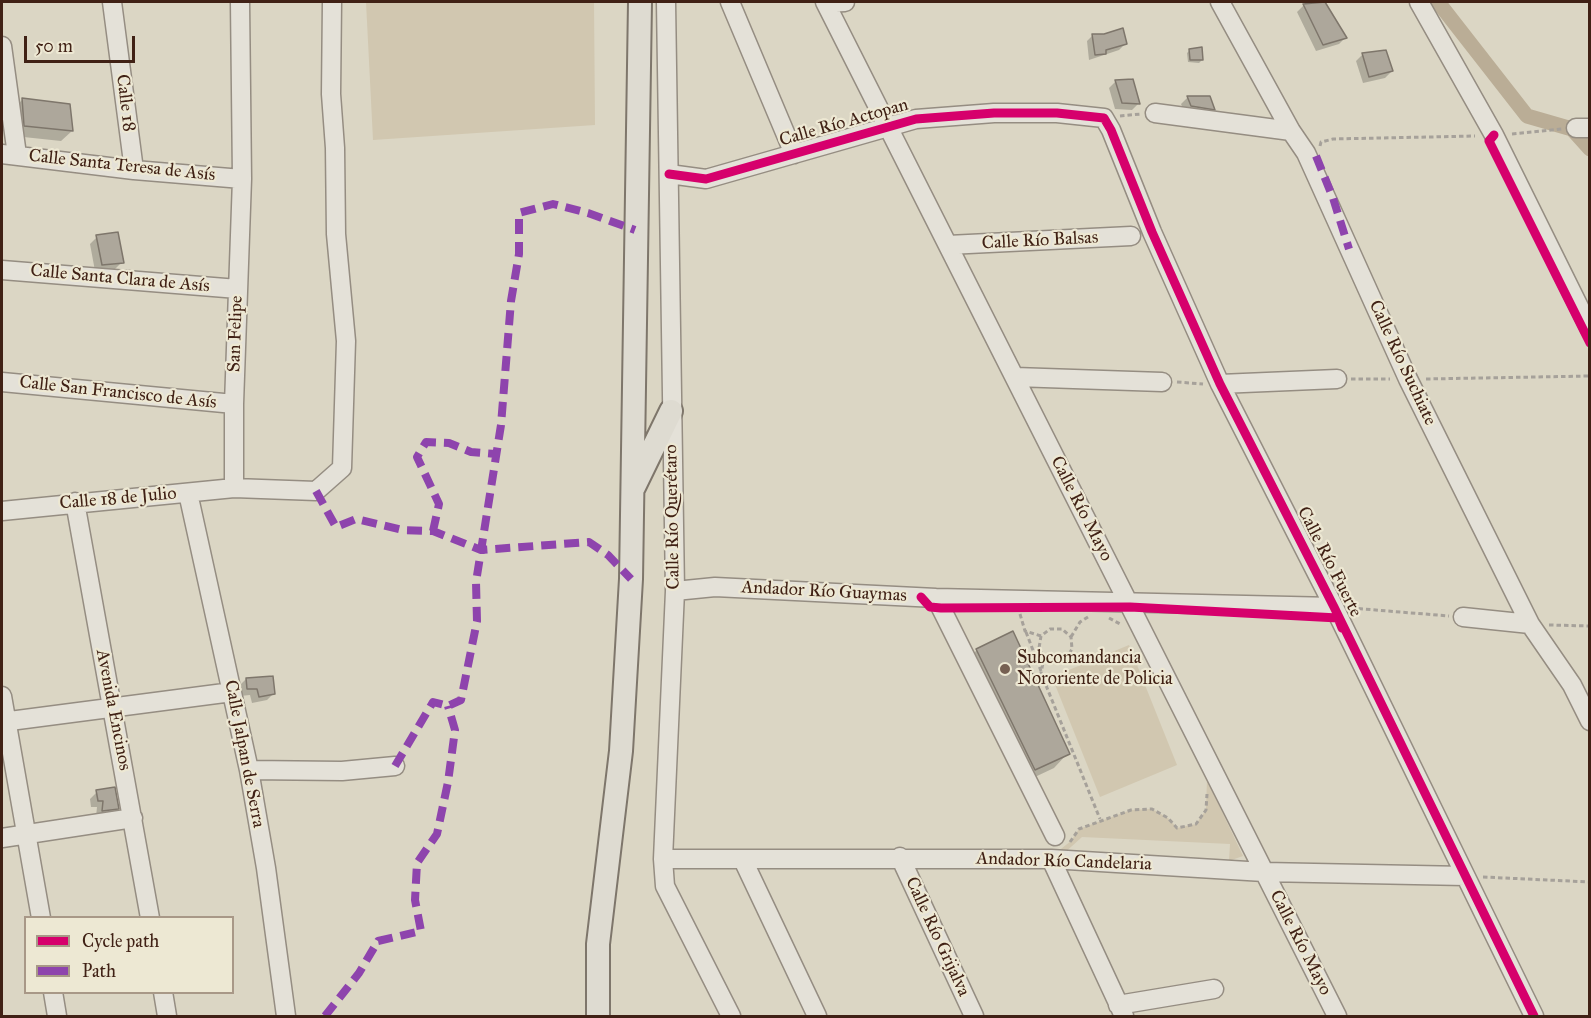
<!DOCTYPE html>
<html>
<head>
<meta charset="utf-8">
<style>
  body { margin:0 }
  #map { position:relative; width:1591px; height:1018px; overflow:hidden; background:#dbd6c4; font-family:"IM FELL Great Primer",serif }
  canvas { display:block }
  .frame { position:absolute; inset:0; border:3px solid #402115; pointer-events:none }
  .legend { position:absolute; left:24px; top:916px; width:210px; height:78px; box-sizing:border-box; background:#ede8d3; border:2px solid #a89887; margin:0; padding:8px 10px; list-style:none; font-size:18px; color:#402115 }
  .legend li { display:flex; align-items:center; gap:12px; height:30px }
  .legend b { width:30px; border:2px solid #a89887 }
  .scale { position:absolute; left:24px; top:36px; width:111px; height:27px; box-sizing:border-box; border:3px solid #402115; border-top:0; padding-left:8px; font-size:18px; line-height:21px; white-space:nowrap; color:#402115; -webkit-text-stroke:4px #ede8d3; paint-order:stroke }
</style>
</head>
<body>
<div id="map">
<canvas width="1591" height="1018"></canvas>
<div class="frame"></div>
<ul class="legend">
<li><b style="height:8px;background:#d6006c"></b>Cycle path</li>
<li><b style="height:8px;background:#8e44ad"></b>Path</li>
</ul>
<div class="scale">50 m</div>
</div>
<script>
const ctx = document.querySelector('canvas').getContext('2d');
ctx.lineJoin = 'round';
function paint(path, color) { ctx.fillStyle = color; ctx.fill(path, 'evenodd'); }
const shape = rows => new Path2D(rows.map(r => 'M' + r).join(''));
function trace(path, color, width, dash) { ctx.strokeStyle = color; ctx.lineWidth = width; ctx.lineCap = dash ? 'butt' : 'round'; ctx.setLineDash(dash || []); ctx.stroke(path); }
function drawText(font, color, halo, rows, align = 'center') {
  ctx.font = font + ' "IM FELL Great Primer",serif'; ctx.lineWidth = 4.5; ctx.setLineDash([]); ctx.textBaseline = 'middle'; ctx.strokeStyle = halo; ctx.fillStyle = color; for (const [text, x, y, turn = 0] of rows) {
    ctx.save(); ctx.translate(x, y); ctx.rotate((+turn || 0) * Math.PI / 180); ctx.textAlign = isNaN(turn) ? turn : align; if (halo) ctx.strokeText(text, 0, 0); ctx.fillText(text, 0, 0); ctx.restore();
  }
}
const green = shape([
  [366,2,594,2,595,125,373,140],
  [1129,645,1177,765,1100,797,1052,677],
  [1207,780,1243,856,1229,861,1230,844,1082,837,1061,856,1052,856,1071,841,1079,829,1131,810,1152,809,1168,818,1177,828,1196,824,1206,810]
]);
const shadow = shape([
  [1304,5,1345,38,1339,44,1316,51,1297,12],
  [1093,35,1125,44,1119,50,1089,60,1087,41],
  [1190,50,1202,60,1199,63,1188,62,1187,53],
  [1363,54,1392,71,1385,78,1363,83,1356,61],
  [1132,81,1139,103,1132,110,1115,109,1109,88,1115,82],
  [1188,97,1213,109,1206,116,1185,113,1181,104],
  [22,100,72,131,61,141,14,136,12,111],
  [97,237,122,262,115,269,95,271,90,244],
  [977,650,1068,753,1054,768,1020,784,962,665],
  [246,679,274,693,267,700,252,703,250,695,240,696,239,686],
  [97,792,117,808,110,815,96,817,97,807,91,807,90,799]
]);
const canal = shape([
  [1438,2,1527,116,1572,129,1590,149]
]);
const building = shape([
  [1325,2,1347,38,1323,45,1303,4,1325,2],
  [1123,28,1127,44,1106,50,1106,54,1095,55,1092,34,1104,34,1123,28],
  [1202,47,1203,60,1190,60,1189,49,1202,47],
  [1386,50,1393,71,1369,77,1362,53,1386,50],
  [1133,79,1140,104,1122,103,1115,80,1133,79],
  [1187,96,1210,96,1215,110,1191,106,1187,96],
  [22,98,70,104,73,131,24,126,22,98],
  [118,232,124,263,102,265,96,235,118,232],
  [1013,631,1070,754,1035,770,976,649,1013,631],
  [273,676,275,694,259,697,257,689,247,689,246,678,273,676],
  [115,787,119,809,102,811,103,801,98,801,96,790,115,787]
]);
const path = shape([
  [1120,116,1141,114],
  [1512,134,1562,129],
  [1320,146,1321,142,1333,139,1475,136],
  [1351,379,1390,379],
  [1426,379,1590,376],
  [1177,382,1203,384],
  [1351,608,1449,616],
  [1020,614,1025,631,1041,636],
  [1109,618,1122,625],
  [1549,625,1590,626],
  [1026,632,1041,671],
  [1071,637,1080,622,1088,617],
  [1044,658,1055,663,1066,659,1072,649,1071,637,1062,629,1050,629,1041,636,1039,648,1044,658,1041,673,1100,819],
  [1070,842,1079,829,1131,810,1152,809,1168,818,1177,828,1196,824,1206,810,1207,794],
  [1483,877,1590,882]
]);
const minor = shape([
  [112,2,134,170],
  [666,2,675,591,663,859,665,886,731,1016],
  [730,2,794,154],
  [825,2,1337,1016],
  [1220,2,1291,131,1306,153,1408,379,1530,624,1572,685,1590,721],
  [1419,2,1494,135,1590,329],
  [826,3,845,2],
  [2,46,17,155],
  [1155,113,1291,131],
  [1576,128,1590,128],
  [2,154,134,170,242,179],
  [669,174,706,179,916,119,994,113,1057,113,1104,118,1111,130,1152,232,1220,384,1334,607,1534,1016],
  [948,245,1131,236],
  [2,270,238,289],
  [1015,377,1162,382],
  [2,382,234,404],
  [1220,384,1337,379],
  [234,488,234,404,242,179,240,2],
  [188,493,249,770,266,868,286,1016],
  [75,502,150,918],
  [2,511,234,488,316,491,342,468,346,341,336,234,335,148,331,94,332,2],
  [675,591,715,587,936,598,1334,607],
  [936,598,1055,836],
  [1463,617,1530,624],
  [2,696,41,918],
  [2,722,232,692],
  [249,770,342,771,395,766],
  [2,838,133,818],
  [900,857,974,1016],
  [663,859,1051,859,1264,872,1465,876],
  [1051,859,1124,1016],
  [743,860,817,1016],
  [53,992,57,1016],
  [163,992,167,1016],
  [1118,1005,1214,989]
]);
const major = shape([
  [634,487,671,411],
  [598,1016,598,944,621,751,631,579,640,2]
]);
const quiet = shape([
  [1316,156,1333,198,1349,249],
  [316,491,336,527,356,519,403,530,433,531,481,550,589,542,608,555,631,579],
  [433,531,439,504,417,457,426,442,449,443,471,452,496,454],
  [395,766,433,702,448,706,461,700,477,621,476,582,501,425,511,301,519,254,519,213,553,204,588,213,635,230],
  [325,1016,359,973,378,941,421,931,415,900,417,863,437,834,448,782,455,730,448,706]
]);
const cycleway = shape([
  [1494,135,1489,141,1590,343],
  [669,174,706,179,916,119,994,113,1057,113,1104,118,1111,130,1152,232,1220,384,1334,607,1534,1016],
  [921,597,930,607,941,608,1130,607,1338,618,1342,628]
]);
const markers = [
  [1005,669,6,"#766052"]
];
const streetNames = [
  ["Calle 18",125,103,83],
  ["Calle Río Actopan",844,123,-16],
  ["Calle Santa Teresa de Asís",122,166,6],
  ["Calle Río Balsas",1040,241,-3],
  ["Calle Santa Clara de Asís",120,279,5],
  ["San Felipe",236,334,-88],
  ["Calle Río Suchiate",1402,363,65],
  ["Calle San Francisco de Asís",118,393,6],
  ["Calle 18 de Julio",118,499,-5],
  ["Calle Río Mayo",1081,509,63],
  ["Calle Río Querétaro",673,517,-91],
  ["Calle Río Fuerte",1329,562,63],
  ["Andador Río Guaymas",824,592,3],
  ["Avenida Encinos",113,710,79],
  ["Calle Jalpan de Serra",244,754,79],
  ["Andador Río Candelaria",1064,862,2],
  ["Calle Río Grijalva",937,937,65],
  ["Calle Río Mayo",1300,943,63]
];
const poiNames = [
  ["Subcomandancia",1017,659],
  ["Nororiente de Policia",1017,680]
];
paint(green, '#d1c7b0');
paint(shadow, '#0003');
trace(canal, '#baad96', 15);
paint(building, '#ada79b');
trace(building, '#7e766b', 1.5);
trace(minor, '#958d82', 21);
trace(major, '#7e766b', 26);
trace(path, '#a6a19a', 3, [4.5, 3]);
trace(minor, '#e4e1d8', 18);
trace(major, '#dedbd1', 22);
trace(quiet, '#8e44ad', 8, [15, 8]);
trace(cycleway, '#d6006c', 9);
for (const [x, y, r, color] of markers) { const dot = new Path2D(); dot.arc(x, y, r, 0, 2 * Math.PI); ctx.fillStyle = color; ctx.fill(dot); trace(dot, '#ede8d3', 2); }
drawText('18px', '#402115', '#ede8d3', streetNames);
drawText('18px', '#402115', '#ede8d3', poiNames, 'left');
</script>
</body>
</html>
